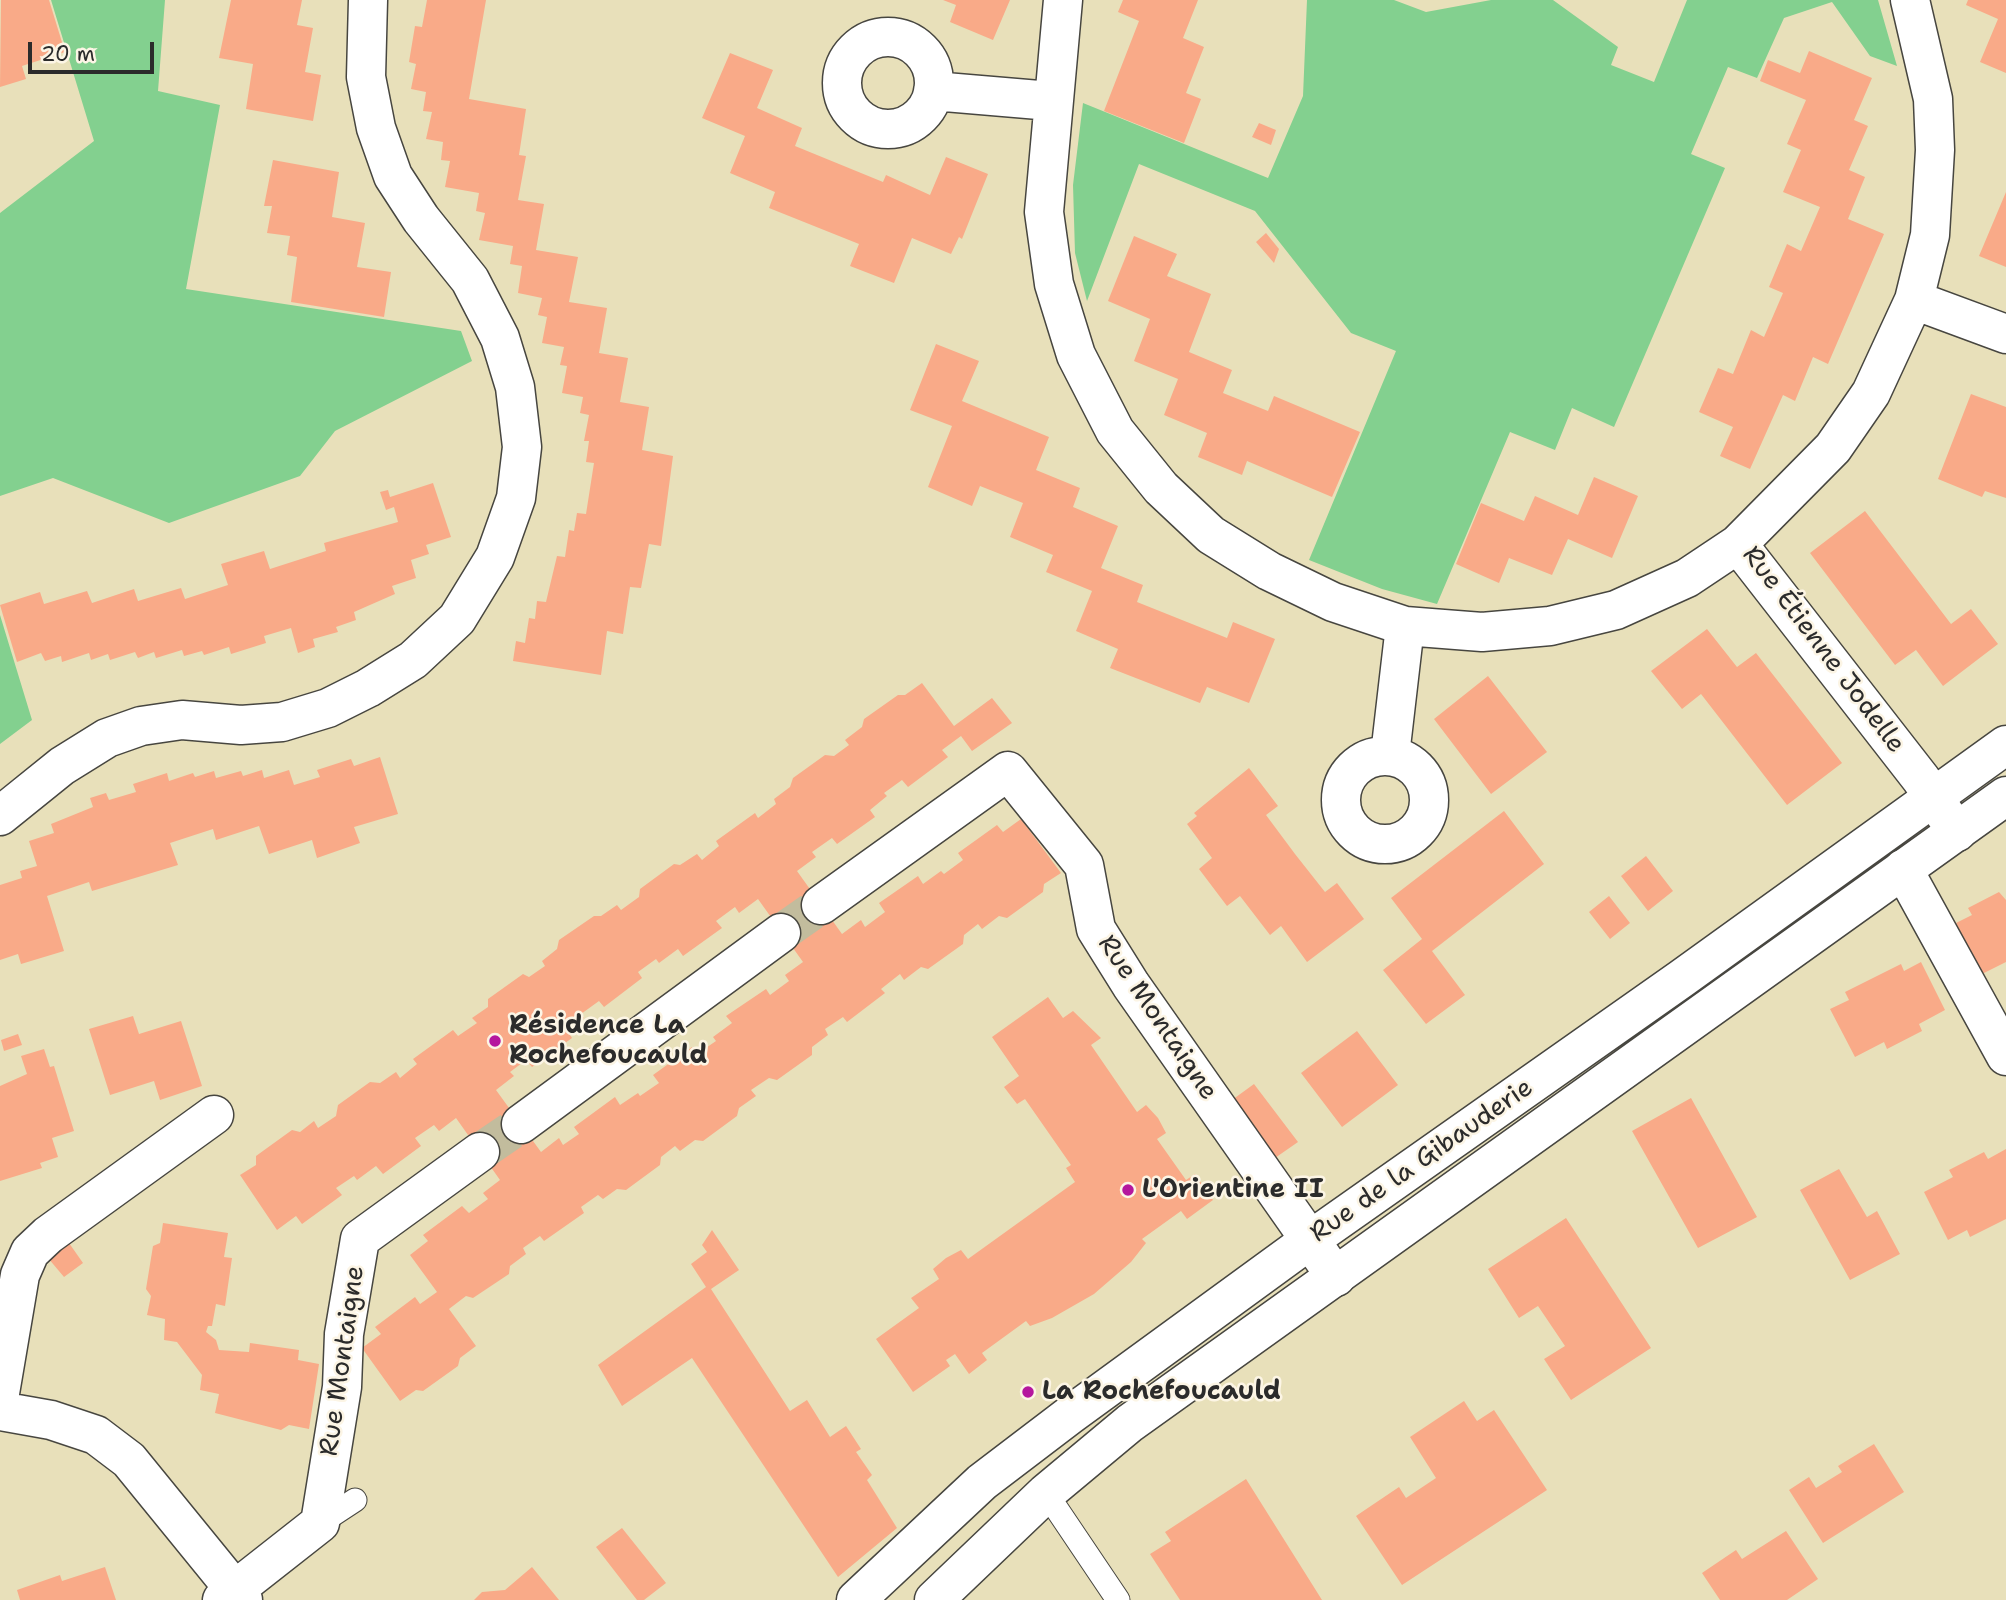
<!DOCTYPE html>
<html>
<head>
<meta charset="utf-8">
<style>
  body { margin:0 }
  #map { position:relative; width:2006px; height:1600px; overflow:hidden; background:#e8e0ba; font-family:"Shantell Sans",sans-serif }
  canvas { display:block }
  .scale { position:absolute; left:28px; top:42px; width:126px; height:32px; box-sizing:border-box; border:4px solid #2b2b2b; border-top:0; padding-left:9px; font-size:21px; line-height:24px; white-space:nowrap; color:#2b2b2b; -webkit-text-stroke:5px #fcf5e5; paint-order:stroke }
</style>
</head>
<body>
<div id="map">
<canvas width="2006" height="1600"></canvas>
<div class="scale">20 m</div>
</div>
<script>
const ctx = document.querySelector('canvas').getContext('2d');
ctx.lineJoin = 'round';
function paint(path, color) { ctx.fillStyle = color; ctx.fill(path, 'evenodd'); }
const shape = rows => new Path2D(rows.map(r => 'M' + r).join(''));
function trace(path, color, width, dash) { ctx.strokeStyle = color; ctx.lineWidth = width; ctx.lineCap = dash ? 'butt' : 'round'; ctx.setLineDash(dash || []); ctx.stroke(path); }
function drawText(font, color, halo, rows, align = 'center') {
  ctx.font = font + ' "Shantell Sans",sans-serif'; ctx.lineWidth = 5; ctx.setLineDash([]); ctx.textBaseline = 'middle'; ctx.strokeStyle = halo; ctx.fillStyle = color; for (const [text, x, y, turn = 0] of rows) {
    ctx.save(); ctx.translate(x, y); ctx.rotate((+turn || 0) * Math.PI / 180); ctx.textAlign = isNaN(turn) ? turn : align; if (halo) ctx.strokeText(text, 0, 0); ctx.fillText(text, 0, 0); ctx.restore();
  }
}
const green = shape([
  [51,0,165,0,158,91,220,105,186,289,461,331,472,361,335,431,300,476,169,523,53,478,0,496,0,213,94,141],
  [1307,0,1394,0,1426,12,1491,0,1553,0,1618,47,1611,65,1654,82,1687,0,1878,0,1897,66,1870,56,1832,2,1784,18,1757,78,1728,67,1691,154,1725,168,1614,427,1572,408,1555,450,1510,432,1437,604,1382,589,1309,560,1396,351,1351,333,1255,211,1139,164,1087,301,1075,253,1073,185,1083,103,1268,178,1303,96],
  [0,615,32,720,0,744]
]);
const building = shape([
  [49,0,65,52,22,66,26,79,0,87,1,0],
  [231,0,302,0,297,25,313,28,305,72,321,75,313,121,246,109,253,64,219,58],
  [427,0,486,0,469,99,526,109,519,155,526,156,518,200,544,204,536,250,578,257,569,302,607,308,599,353,628,358,620,402,649,407,642,450,673,456,661,546,649,544,641,588,630,587,623,634,607,631,601,675,513,661,516,641,525,643,529,618,535,619,537,601,546,602,557,556,565,557,569,530,574,531,577,513,586,514,594,463,586,462,589,441,584,441,589,415,580,413,583,397,562,393,567,366,560,365,564,347,542,343,547,317,538,315,542,298,518,293,522,266,510,264,513,246,479,240,485,213,476,211,479,193,445,187,450,161,441,160,443,142,426,139,432,112,423,111,426,92,411,89,416,64,409,62,415,26,422,27],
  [943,0,1010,0,993,40,950,22,956,5],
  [1123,0,1198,0,1183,38,1204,47,1186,93,1201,99,1184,143,1104,111,1139,21,1118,12],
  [1968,0,2006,0,2006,73,1980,62,1998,19,1966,5],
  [1809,51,1872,78,1854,120,1868,126,1849,170,1865,177,1848,219,1884,234,1828,364,1813,357,1795,401,1783,395,1750,469,1720,456,1733,427,1699,412,1718,368,1733,374,1751,330,1764,337,1783,293,1769,287,1787,244,1801,251,1820,207,1783,192,1801,150,1787,144,1806,100,1760,81,1768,60,1800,73],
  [730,53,773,70,757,108,802,128,795,146,883,182,886,175,930,195,946,157,988,174,962,239,959,237,951,254,912,238,894,283,850,266,859,244,769,208,775,192,730,173,745,136,702,118],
  [1259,123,1276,130,1271,145,1252,137],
  [273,160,339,172,332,217,365,223,357,267,391,272,384,317,291,302,297,257,287,255,290,236,267,233,272,206,264,206],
  [2006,192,2006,267,1979,256],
  [1266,233,1279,249,1274,263,1256,242],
  [1134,236,1177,254,1167,276,1211,294,1189,352,1232,370,1223,393,1268,411,1274,396,1360,432,1332,497,1247,461,1242,475,1198,457,1207,433,1164,415,1178,379,1134,361,1150,319,1108,301],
  [936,344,979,361,962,401,1049,437,1036,470,1080,488,1073,507,1118,526,1101,568,1143,585,1137,602,1227,638,1233,622,1275,639,1249,703,1207,687,1200,703,1110,668,1118,649,1076,631,1092,591,1046,572,1053,555,1010,537,1023,503,980,486,972,506,928,487,952,426,910,410],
  [1971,394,2006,407,2006,498,1985,491,1982,497,1938,479],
  [1594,477,1638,496,1612,558,1568,539,1552,575,1509,558,1499,583,1456,564,1481,503,1524,521,1535,496,1578,515],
  [433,483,451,537,426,545,429,554,411,560,416,578,392,586,395,594,354,612,356,620,336,627,338,632,313,639,315,647,298,653,291,628,264,636,266,643,231,654,229,647,204,655,202,651,184,656,182,650,156,658,154,652,138,658,135,652,110,660,108,654,91,660,89,653,62,662,61,656,45,661,41,653,17,662,0,605,40,592,44,604,87,591,92,603,134,589,138,601,181,588,185,599,228,585,221,564,264,551,270,569,326,551,324,543,398,522,394,507,386,510,380,492,388,490,390,497],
  [1865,511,1951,624,1971,609,1998,644,1943,686,1916,650,1895,665,1810,553],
  [1707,629,1737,667,1756,653,1842,763,1787,805,1701,694,1682,709,1651,671],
  [1488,676,1547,752,1491,794,1434,719],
  [922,683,954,726,992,698,1012,723,972,751,961,736,942,750,948,757,908,787,902,780,884,793,887,796,870,810,875,817,837,844,832,838,812,852,816,857,797,871,842,934,861,920,865,927,885,912,879,903,918,876,923,884,941,871,944,874,963,860,958,853,997,825,1003,832,1021,819,1061,873,1044,884,1043,892,1007,918,999,916,982,929,978,924,964,935,963,944,928,969,921,967,904,980,900,974,881,989,885,993,847,1022,843,1017,825,1029,828,1035,812,1047,812,1055,777,1080,769,1078,751,1090,756,1096,739,1108,737,1116,703,1141,695,1140,680,1151,675,1146,661,1157,660,1165,626,1190,617,1189,603,1199,598,1195,581,1207,584,1213,544,1241,540,1236,523,1248,526,1254,510,1266,509,1274,473,1298,466,1296,449,1309,476,1346,460,1358,458,1366,423,1391,416,1390,400,1401,362,1348,381,1334,375,1327,415,1297,420,1304,437,1292,410,1255,428,1241,423,1235,462,1206,469,1213,488,1199,483,1193,500,1180,456,1118,439,1131,434,1125,415,1138,421,1146,383,1174,376,1166,357,1180,354,1176,336,1188,342,1195,302,1224,296,1216,277,1230,240,1175,256,1165,256,1156,292,1130,300,1132,314,1121,318,1128,336,1116,338,1105,370,1082,380,1083,396,1072,400,1078,417,1064,413,1059,453,1030,458,1036,477,1023,472,1018,488,1007,488,999,523,974,529,977,545,966,542,961,557,949,559,940,594,916,601,916,617,905,621,910,639,897,640,889,674,864,680,865,697,854,702,860,719,846,716,841,755,813,758,818,776,804,774,799,790,787,793,778,825,755,834,756,849,745,845,740,862,727,864,719,898,695,905,695],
  [758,899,803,962,785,975,789,981,770,995,766,989,726,1016,732,1023,713,1037,716,1041,697,1054,692,1047,653,1075,659,1083,640,1096,638,1093,620,1105,615,1097,574,1127,579,1134,563,1145,559,1138,541,1152,496,1090,514,1076,510,1072,526,1060,532,1067,572,1038,567,1030,584,1018,581,1014,599,1001,604,1007,642,978,638,972,656,959,659,963,678,949,683,956,722,928,716,921,735,907,739,913],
  [380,757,398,814,354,827,360,843,317,858,312,840,269,854,259,826,216,840,213,829,170,843,178,865,92,891,89,882,47,896,64,951,21,964,18,954,0,960,0,885,22,878,20,871,37,866,29,841,54,833,51,824,93,807,90,798,106,793,109,800,136,792,133,784,167,773,169,781,193,773,195,777,214,771,216,778,241,771,243,776,262,770,264,778,289,770,294,785,320,777,317,770,351,759,354,766],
  [1249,768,1278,806,1266,815,1295,854,1325,892,1337,883,1364,919,1307,962,1281,926,1270,935,1240,896,1227,906,1199,869,1212,858,1187,824,1197,816,1194,813],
  [1504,811,1544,864,1432,951,1465,995,1426,1024,1383,970,1422,939,1391,898],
  [1646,856,1673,891,1648,911,1621,876],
  [1999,892,2006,900,2006,962,1982,974,1956,923,1972,915,1968,908],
  [1609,896,1630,923,1610,939,1589,912],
  [1921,962,1945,1010,1919,1024,1922,1031,1887,1049,1884,1042,1855,1057,1830,1009,1849,1000,1845,992,1901,964,1904,971],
  [1048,997,1063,1018,1073,1011,1101,1038,1091,1045,1137,1112,1146,1105,1158,1118,1166,1133,1157,1139,1186,1180,1195,1174,1213,1200,1187,1219,1181,1211,1142,1239,1146,1243,1131,1262,1094,1294,1052,1318,1030,1326,1026,1321,982,1353,987,1360,969,1374,955,1354,946,1360,950,1366,913,1392,876,1339,919,1308,911,1298,939,1279,933,1269,946,1258,961,1250,968,1259,1075,1182,1066,1168,1071,1165,1025,1099,1017,1104,1004,1087,1019,1076,992,1037],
  [133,1016,139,1034,181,1021,202,1086,160,1100,154,1081,110,1095,89,1029],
  [1357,1031,1398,1085,1342,1127,1301,1073],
  [18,1034,22,1045,4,1051,1,1040],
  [44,1049,50,1067,54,1066,74,1131,52,1138,58,1157,40,1163,42,1168,0,1181,0,1086,27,1074,21,1056],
  [1254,1084,1298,1142,1275,1158,1232,1100],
  [1691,1098,1757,1217,1698,1248,1632,1131],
  [2006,1149,2006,1219,1970,1237,1967,1230,1948,1240,1924,1192,1953,1177,1949,1170,1984,1152,1988,1159],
  [1839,1169,1867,1217,1877,1211,1900,1254,1850,1280,1800,1190],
  [1566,1218,1651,1348,1571,1400,1544,1359,1565,1346,1538,1306,1519,1318,1488,1269],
  [163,1223,228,1233,224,1257,232,1258,225,1306,216,1304,212,1326,208,1326,206,1332,216,1340,219,1350,249,1352,250,1343,299,1350,298,1360,319,1364,309,1429,289,1425,281,1430,215,1413,219,1394,200,1390,202,1375,177,1342,164,1340,165,1319,147,1315,151,1296,146,1289,153,1246,160,1243],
  [712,1230,739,1270,711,1289,790,1411,807,1400,830,1437,846,1426,861,1449,856,1452,872,1475,867,1480,897,1528,838,1577,692,1358,622,1406,598,1365,706,1287,691,1264,707,1252,702,1245],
  [69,1243,83,1263,64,1277,48,1258],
  [1464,1401,1477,1421,1494,1410,1547,1490,1402,1585,1356,1516,1399,1487,1406,1498,1436,1478,1410,1437],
  [1874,1444,1904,1492,1823,1543,1789,1490,1809,1477,1816,1488,1842,1472,1838,1466],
  [1246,1479,1322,1600,1180,1600,1150,1554,1171,1541,1165,1532],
  [622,1528,666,1583,644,1600,637,1600,596,1547],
  [1786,1531,1818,1579,1787,1600,1720,1600,1702,1573,1736,1550,1742,1559],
  [105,1567,116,1600,20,1600,17,1590,60,1575,62,1581],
  [532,1567,559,1600,474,1600,482,1592,505,1590]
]);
const streetTunnel = shape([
  [781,933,821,905],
  [480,1152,521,1124]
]);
const lane = shape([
  [1046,1493,1118,1600],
  [320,1523,355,1500]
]);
const street = shape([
  [1063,0,1044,212,1054,284,1076,355,1115,431,1161,488,1211,535,1269,571,1333,602,1405,626,1390,755],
  [1910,0,1933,99,1935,150,1930,235,1914,300,1871,393,1833,448,1738,544,1921,779,1957,832],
  '842 83a46 46 0 1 1 92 0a46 46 0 1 1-92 0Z',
  [933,91,1051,101],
  [1914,300,2006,334],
  [1405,626,1482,632,1550,626,1616,610,1687,578,1738,544],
  '1341 800a44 44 0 1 1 88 0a44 44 0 1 1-88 0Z',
  [0,816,62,766,107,738,141,726,182,720,241,725,282,722,328,708,368,688,413,660,457,619,495,557,516,498,522,447,515,387,500,338,470,280,421,219,393,176,376,128,366,77,368,0],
  [1903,869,2006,1056],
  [821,905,1008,771,1084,865,1096,929,1131,985,1336,1277],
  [521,1124,781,933],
  [0,1393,20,1275,30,1252,48,1235,214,1115],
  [0,1411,51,1420,96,1435,129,1460,243,1600],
  [222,1600,320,1523,342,1387,344,1334,360,1239,480,1152]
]);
const secondary = shape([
  [856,1600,982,1482,1070,1415,1310,1240,1681,979,2006,745],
  [934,1600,1046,1493,1130,1423,2006,796]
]);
const markers = [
  [495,1041,7,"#b5179e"],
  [1128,1190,7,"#b5179e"],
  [1028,1392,7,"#b5179e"]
];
const streetNames = [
  ["Rue Étienne Jodelle",1823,650,53],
  ["Rue Montaigne",1157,1018,56],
  ["Rue de la Gibauderie",1422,1161,-35],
  ["Rue Montaigne",343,1361,-82]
];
const poiNames = [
  ["Résidence La",509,1026],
  ["Rochefoucauld",509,1056],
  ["L'Orientine II",1142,1190],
  ["La Rochefoucauld",1042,1392]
];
paint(green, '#83d08f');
paint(building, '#f9aa88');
trace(streetTunnel, '#c2bc9d', 38, [38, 19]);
trace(lane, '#474640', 25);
trace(street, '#474640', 41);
trace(secondary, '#474640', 41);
trace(lane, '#fff', 23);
trace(street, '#fff', 38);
trace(secondary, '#fff', 38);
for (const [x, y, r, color] of markers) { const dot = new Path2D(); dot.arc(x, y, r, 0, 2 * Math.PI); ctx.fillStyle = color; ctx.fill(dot); trace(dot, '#fcf5e5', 2.5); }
drawText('26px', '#2b2b2b', '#fcf5e5', streetNames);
drawText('bold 26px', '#2b2b2b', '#fcf5e5', poiNames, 'left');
</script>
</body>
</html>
